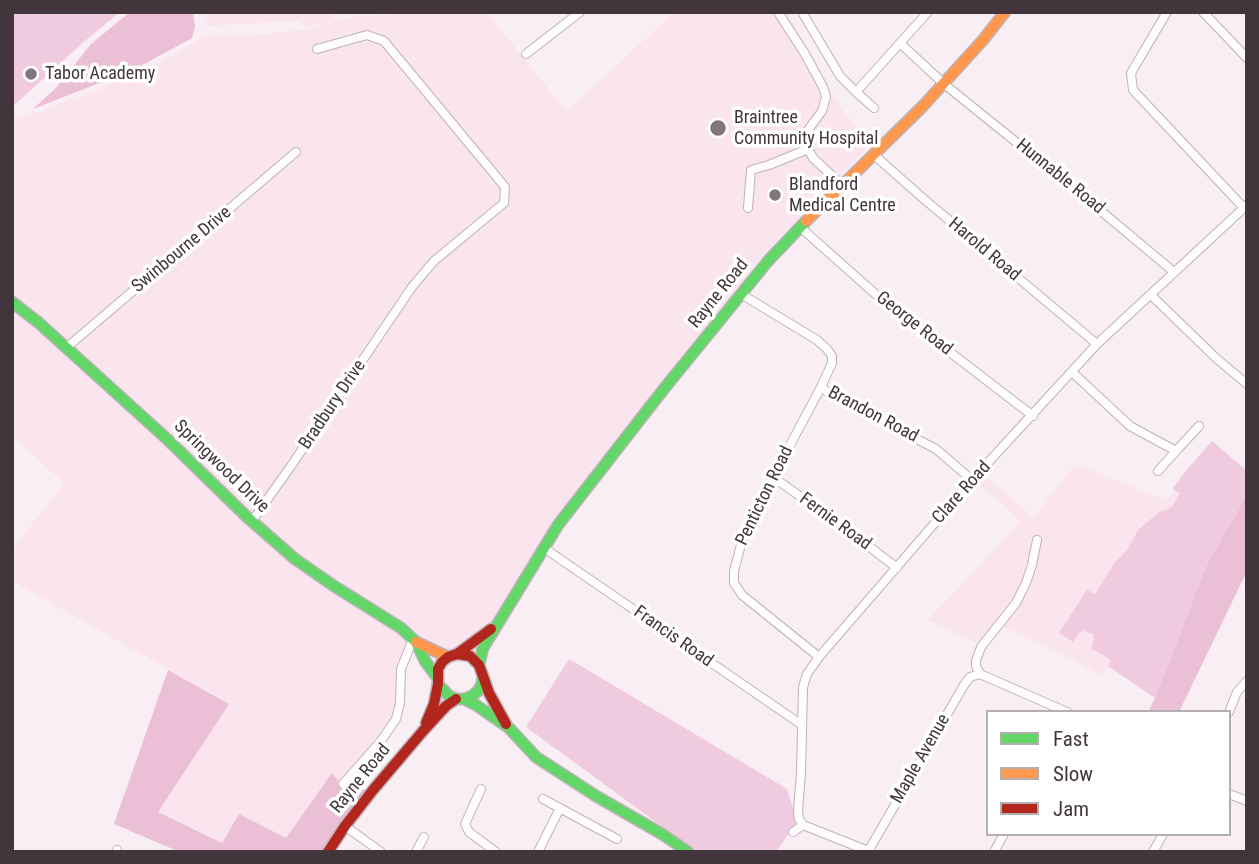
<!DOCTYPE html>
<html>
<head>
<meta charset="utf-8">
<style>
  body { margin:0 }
  #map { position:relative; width:1259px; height:864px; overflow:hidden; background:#f8eef3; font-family:"Roboto Condensed",sans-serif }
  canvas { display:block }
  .frame { position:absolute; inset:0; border:14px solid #42363c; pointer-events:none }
  .legend { position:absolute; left:986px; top:710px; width:245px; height:126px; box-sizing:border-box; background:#fff; border:2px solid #b3afb1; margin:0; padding:9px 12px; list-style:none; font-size:21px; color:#42363c }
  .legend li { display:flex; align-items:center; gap:14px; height:35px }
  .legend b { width:35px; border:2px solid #b3afb1 }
</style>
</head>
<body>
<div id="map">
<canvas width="1259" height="864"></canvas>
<div class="frame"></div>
<ul class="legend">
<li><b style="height:9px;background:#63d668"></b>Fast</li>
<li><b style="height:9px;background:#ff974d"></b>Slow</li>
<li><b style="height:9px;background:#b3261e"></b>Jam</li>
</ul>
</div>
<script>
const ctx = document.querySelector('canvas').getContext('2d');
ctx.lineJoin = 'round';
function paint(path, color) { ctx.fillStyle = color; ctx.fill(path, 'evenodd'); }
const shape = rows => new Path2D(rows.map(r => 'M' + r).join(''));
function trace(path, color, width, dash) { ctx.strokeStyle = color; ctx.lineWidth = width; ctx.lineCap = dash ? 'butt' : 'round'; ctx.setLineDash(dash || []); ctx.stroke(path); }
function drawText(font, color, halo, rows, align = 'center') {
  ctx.font = font + ' "Roboto Condensed",sans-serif'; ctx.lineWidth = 7; ctx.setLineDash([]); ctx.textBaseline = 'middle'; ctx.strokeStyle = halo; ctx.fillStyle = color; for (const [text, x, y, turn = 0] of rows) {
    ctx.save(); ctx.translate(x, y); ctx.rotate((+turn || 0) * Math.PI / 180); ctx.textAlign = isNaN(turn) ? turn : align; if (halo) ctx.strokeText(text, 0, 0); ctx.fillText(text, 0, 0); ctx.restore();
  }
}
const built = shape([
  [204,12,334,12,334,20,307,27,298,21,205,26],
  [397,12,487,12,566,111,675,12,787,12,842,110,871,144,749,269,741,294,597,473,508,609,441,665,413,640,401,669,396,719,356,768,343,788,332,774,286,838,222,843,157,812,228,703,12,581,12,550,64,483,12,436,12,116,16,118,42,111,67,100,100,90,107,84,143,72,205,36,255,35,302,30,342,18,391,14],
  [1212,441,1247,471,1247,495,1208,562,1155,698,1109,666,1102,676,1061,653,1003,627,986,647,928,620,1021,521,979,484,986,476,1034,518,1075,464,1167,501,1184,473]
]);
const green = shape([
  [12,12,120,12,86,40,12,107],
  [1212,441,1247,471,1247,495,1208,562,1155,698,1108,666,1111,660,1091,648,1094,639,1093,634,1084,631,1079,633,1073,642,1059,633,1087,590,1095,594,1113,565,1127,550,1138,530,1158,513,1172,507,1180,493,1173,489,1174,487,1184,473],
  [569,659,787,789,797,822,776,852,697,852,526,727]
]);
const forest = shape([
  [130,12,193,12,195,27,192,38,135,69,33,109,55,89,91,44],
  [1247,495,1247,571,1179,712,1148,712,1155,698,1208,562],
  [168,670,229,704,158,812,222,843,239,814,286,838,332,773,344,788,373,790,330,852,180,852,114,824]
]);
const street = shape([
  [778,12,805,54,823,87,826,97,822,111,808,130,806,142,808,149,813,158,842,185],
  [802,12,840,76,856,92,928,12],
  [1167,12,1131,73,1133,90,1244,208],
  [1203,12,1247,58],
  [900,43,944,84,1077,191,1174,272],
  [526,54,580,12],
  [856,92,874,108],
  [873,154,925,200,1097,344],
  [748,208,751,170,769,165,808,149],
  [800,227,881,299,1033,416],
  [741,294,817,340,827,349,832,356,832,363,821,387,830,394,936,449,972,480],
  [1151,295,1217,359,1247,384],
  [66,348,296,152],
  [1072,372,1130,426,1176,451,1158,471],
  [1176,451,1199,426],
  [773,477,857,537,897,568],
  [252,521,291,466,412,287,434,261,504,203,505,187,384,41,367,35,317,49],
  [544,548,802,725],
  [819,657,742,595,734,583,734,571,742,541,773,477,821,387],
  [980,674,976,666,976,661,981,647,1016,603,1026,583,1032,565,1037,540],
  [1229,712,1237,692,1247,681],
  [343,784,381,741,396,719,400,703,401,669,413,639],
  [481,789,465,824,469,832,496,852],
  [1229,794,1247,801],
  [543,799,617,839],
  [803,825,799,819,798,811,801,772,803,687,807,674,819,657,972,480,1097,344,1247,205],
  [803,825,871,852],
  [345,826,381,852],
  [793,832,803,825],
  [869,850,964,685,970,677,980,674,1067,712],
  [117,852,117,850],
  [416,852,424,837],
  [538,852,560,808],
  [994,852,1004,834],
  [1153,852,1163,834]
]);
const fast = shape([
  [12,302,39,323,167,439,247,517,295,559,334,586,401,628,416,642,425,661,437,677],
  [479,665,483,648,558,525,663,390,768,261,806,221],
  [438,684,449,696,456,699,464,699,472,696,478,691,482,684,483,676],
  [464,699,476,705,509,728,536,757,596,796,662,834,688,852]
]);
const slow = shape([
  [806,221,923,106,983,40,1005,12],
  [416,642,448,657]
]);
const jam = shape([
  [457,654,470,656,479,665,489,693,506,724],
  [426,723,434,704,438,684,438,669,442,662,448,657,457,654,491,629],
  [328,852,345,826,373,790,423,731,446,706,456,699]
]);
const markers = [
  [31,74,7,"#82767c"],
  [718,128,9,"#82767c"],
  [775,195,7,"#82767c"]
];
const poiNames = [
  ["Tabor Academy",45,74],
  ["Braintree",734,118],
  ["Community Hospital",734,139],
  ["Blandford",789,185],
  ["Medical Centre",789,206]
];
const streetNames = [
  ["Hunnable Road",1060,177,39],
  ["Swinbourne Drive",182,250,-40],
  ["Harold Road",984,250,40],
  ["Rayne Road",719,294,-51],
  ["George Road",914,324,38],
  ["Bradbury Drive",333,405,-56],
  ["Brandon Road",873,415,28],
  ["Springwood Drive",221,467,44],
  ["Clare Road",962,493,-48],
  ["Penticton Road",765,496,-64],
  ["Fernie Road",835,522,36],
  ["Francis Road",673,637,35],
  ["Maple Avenue",921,759,-60],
  ["Rayne Road",361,779,-51]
];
paint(built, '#fae5ef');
paint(green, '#f0cade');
paint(forest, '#ebbfd6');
trace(street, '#bdb3b8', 10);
trace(fast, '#bdb3b8', 13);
trace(slow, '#bdb3b8', 13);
trace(jam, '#bdb3b8', 13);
trace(street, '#fefcfd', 8);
trace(fast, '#63d668', 10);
trace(slow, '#ff974d', 10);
trace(jam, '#b3261e', 10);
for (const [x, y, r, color] of markers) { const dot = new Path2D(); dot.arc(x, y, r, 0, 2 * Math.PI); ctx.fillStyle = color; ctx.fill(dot); trace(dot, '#fff', 2.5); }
drawText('18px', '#42363c', '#fff', poiNames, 'left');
drawText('18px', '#42363c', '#fff', streetNames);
</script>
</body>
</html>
